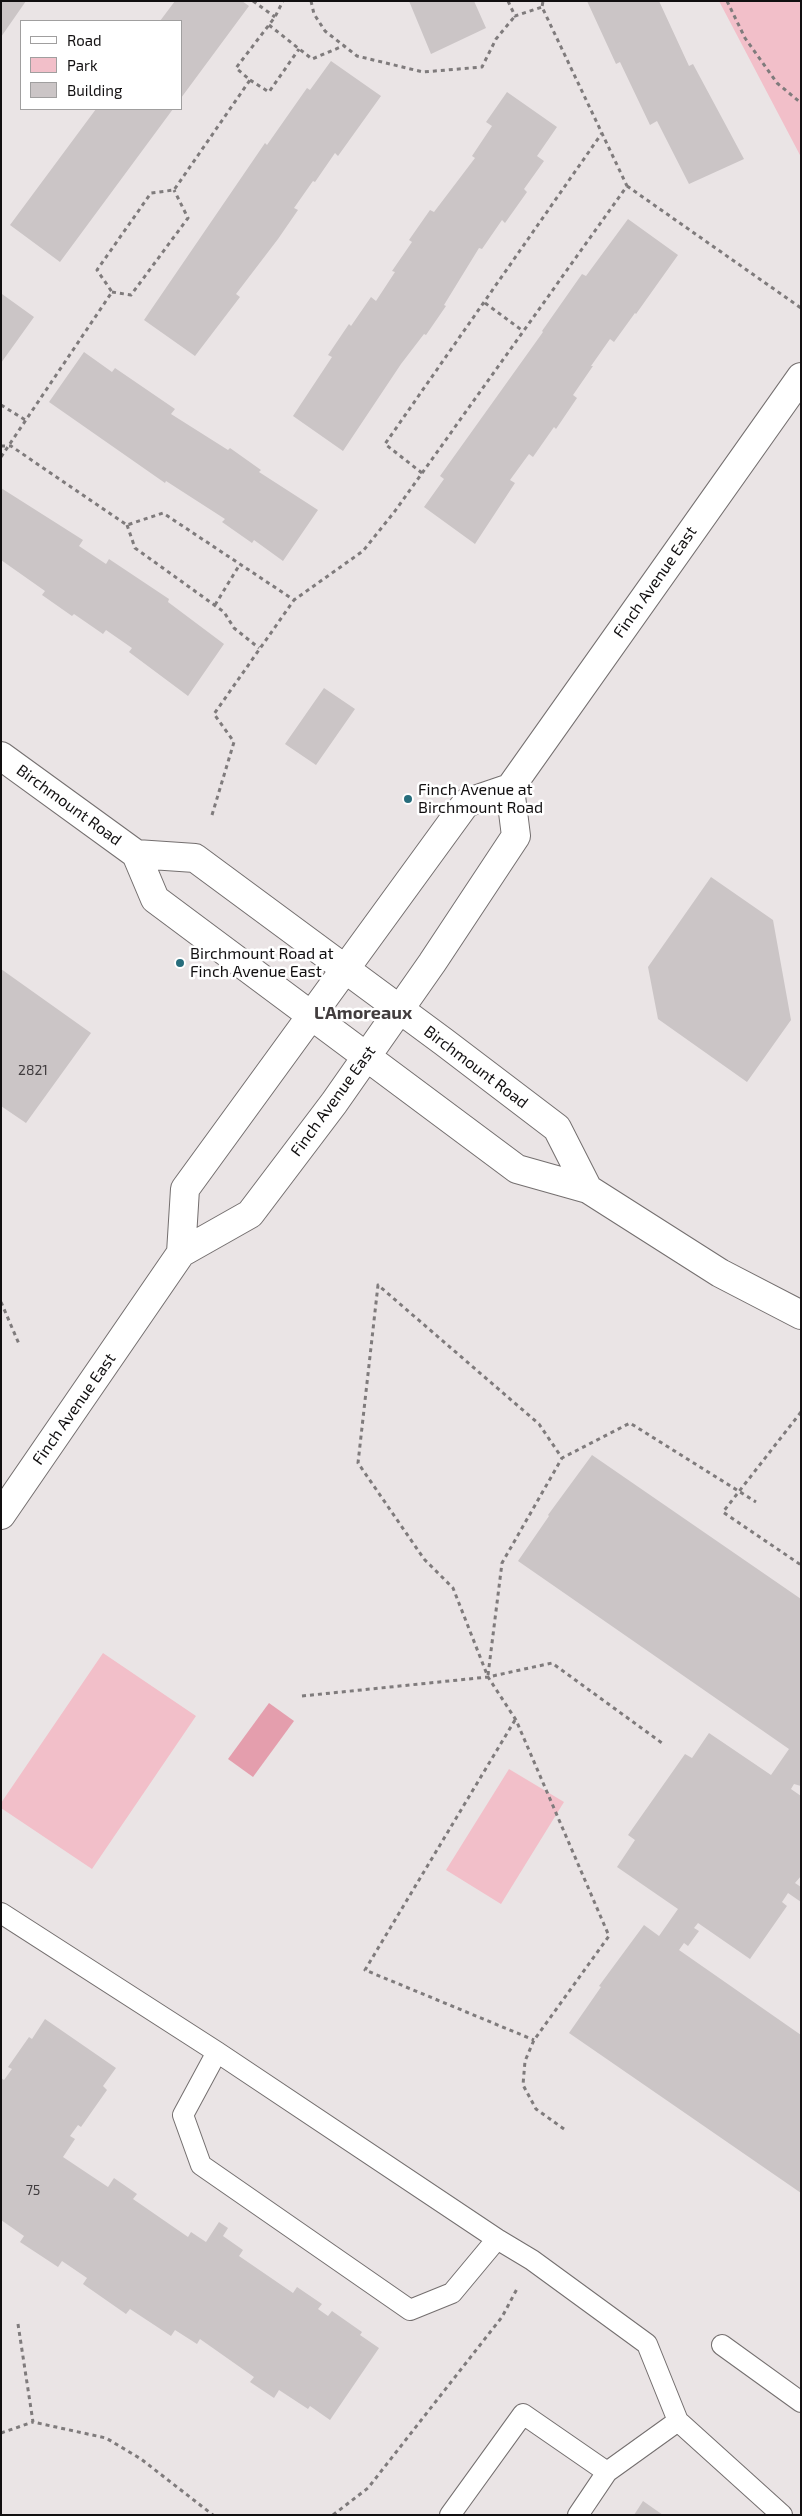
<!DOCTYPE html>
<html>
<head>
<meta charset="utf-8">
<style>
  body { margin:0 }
  #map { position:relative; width:802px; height:2516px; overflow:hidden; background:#eae4e5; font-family:"Exo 2",sans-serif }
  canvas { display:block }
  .frame { position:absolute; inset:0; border:2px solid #110f10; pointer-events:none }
  .legend { position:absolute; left:20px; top:20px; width:162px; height:90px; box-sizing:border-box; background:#fff; border:1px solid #a09f9f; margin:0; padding:6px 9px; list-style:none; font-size:15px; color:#110f10 }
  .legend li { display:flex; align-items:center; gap:10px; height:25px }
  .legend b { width:25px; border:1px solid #a09f9f }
</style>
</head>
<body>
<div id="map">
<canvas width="802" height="2516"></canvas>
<div class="frame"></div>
<ul class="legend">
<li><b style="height:6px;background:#fff"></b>Road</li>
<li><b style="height:14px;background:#f2bfc9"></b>Park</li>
<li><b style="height:14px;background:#cbc5c6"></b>Building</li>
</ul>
</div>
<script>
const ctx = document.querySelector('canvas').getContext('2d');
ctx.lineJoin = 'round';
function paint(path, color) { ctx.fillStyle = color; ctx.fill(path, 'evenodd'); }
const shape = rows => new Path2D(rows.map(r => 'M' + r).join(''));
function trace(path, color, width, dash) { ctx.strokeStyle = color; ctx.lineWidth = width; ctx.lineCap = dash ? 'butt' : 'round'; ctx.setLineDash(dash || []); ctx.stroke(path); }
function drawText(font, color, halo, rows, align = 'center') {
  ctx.font = font + ' "Exo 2",sans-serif'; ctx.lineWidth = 5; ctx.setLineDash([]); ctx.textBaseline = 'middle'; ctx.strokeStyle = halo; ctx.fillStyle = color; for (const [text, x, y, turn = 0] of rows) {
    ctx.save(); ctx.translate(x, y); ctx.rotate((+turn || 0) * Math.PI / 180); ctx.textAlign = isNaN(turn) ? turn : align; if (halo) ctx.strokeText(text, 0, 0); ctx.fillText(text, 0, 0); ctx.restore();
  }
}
const green = shape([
  [719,1,801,1,801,157],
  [103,1653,196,1716,92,1869,1,1808,1,1803],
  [509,1769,564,1802,501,1904,446,1870]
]);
const water = shape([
  [269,1703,294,1721,253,1777,228,1759]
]);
const building = shape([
  [1,1,26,1,1,37],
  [175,1,242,1,249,6,181,98,181,21,160,21],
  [409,1,474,1,486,28,431,54],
  [587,1,659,1,689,66,693,64,744,159,689,184,657,121,650,125,620,62,616,64],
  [331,61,381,96,338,156,335,153,315,182,313,181,294,208,298,210,278,239,236,294,240,297,195,356,144,320,265,143,267,145,307,88,310,90],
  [507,92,557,127,537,156,544,161,524,189,527,192,505,223,502,220,482,249,479,248,444,305,446,306,426,335,424,334,401,364,343,451,293,416,332,357,328,355,349,324,351,326,371,297,376,301,395,272,392,271,412,242,409,240,430,210,434,212,475,158,472,156,492,126,486,122],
  [96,109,173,109,60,262,10,225],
  [628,219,678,255,636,314,635,313,614,342,610,339,591,366,593,366,573,395,577,398,556,429,554,427,533,457,529,454,510,480,515,483,475,544,424,507,444,479,440,476,543,332,542,331,582,274,586,276],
  [2,294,34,317,1,363,1,295],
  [84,352,112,372,115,368,175,409,171,414,228,450,230,448,261,470,259,472,318,510,283,561,254,540,252,543,222,522,225,519,166,481,165,483,49,402],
  [1,488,83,540,79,546,106,564,109,559,169,599,168,602,224,644,188,696,129,652,132,648,106,630,103,634,74,614,72,616,42,595,45,591,1,560],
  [324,688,355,709,316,765,285,744],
  [711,877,773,920,791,1020,747,1082,658,1019,648,967],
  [1,969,91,1033,26,1123,1,1106],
  [592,1455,801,1599,801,1786,794,1784,791,1789,801,1796,801,1876,795,1883,801,1887,801,1902,788,1893,782,1902,787,1906,750,1959,698,1923,694,1928,699,1931,688,1946,684,1943,679,1950,801,2035,801,2193,569,2033,601,1987,599,1986,644,1925,659,1936,678,1909,617,1867,635,1840,628,1835,685,1754,692,1758,709,1733,771,1775,789,1749,518,1561,549,1516,548,1515],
  [45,2019,116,2068,103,2086,107,2090,81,2127,78,2125,70,2136,75,2139,63,2157,108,2187,114,2178,137,2194,133,2199,188,2237,191,2232,206,2242,219,2222,228,2228,223,2236,243,2250,239,2256,293,2293,297,2287,322,2304,318,2309,328,2316,332,2311,362,2332,360,2335,379,2348,330,2420,310,2406,308,2409,279,2390,274,2398,250,2382,254,2377,200,2339,197,2344,175,2330,171,2336,130,2309,126,2314,83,2284,87,2278,62,2261,58,2267,20,2242,24,2236,1,2220,1,2078,4,2080,12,2069,8,2067,29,2037,32,2039],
  [643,2501,663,2515,634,2515]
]);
const path = shape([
  [253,1,275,17],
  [311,1,314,14,325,31,357,56,423,72,482,67,496,39,515,16],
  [508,1,515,16,542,7],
  [727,1,745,38,777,83,801,103],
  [269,25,312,59,343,46],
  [250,80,269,92,299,49],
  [627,186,801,308],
  [112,292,131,295,188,218,174,190],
  [485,303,523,331],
  [1,405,27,421],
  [1,446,11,446,127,525,163,513,294,600,363,551,395,511,627,186,542,7,543,1],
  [1,457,112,292,97,270,151,193,174,190,250,80,236,68,275,17,283,1],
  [422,473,385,444,602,133],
  [127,525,135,548,224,612,234,628,259,648],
  [215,605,240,564],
  [212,815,234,742,214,714,294,600],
  [1,1302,19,1344],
  [801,1412,723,1512,801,1565],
  [488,1675,502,1563,562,1458],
  [302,1696,488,1677,552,1663,662,1743],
  [515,1720,365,1970,534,2040],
  [564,2129,536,2109,523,2085,525,2061,534,2040,609,1936,516,1720,488,1677,453,1588,424,1559,358,1463,378,1285,539,1424,562,1458,630,1423,756,1502],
  [18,2324,33,2422,106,2438,141,2459,213,2515],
  [1,2433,33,2422],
  [333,2515,368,2488,502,2317,518,2287]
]);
const lane = shape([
  [1,1913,217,2052,497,2239,532,2260,647,2344,678,2421,782,2515],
  [217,2052,183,2115,201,2165,410,2310,452,2293,497,2239],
  [722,2345,801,2402],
  [450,2515,523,2414,607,2472],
  [578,2515,607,2472,678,2421]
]);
const secondary = shape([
  [1,756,136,854,155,899,517,1169,588,1189,720,1273,801,1315],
  [136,854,195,858,444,1042,557,1128,588,1189],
  [181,1253,185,1189,466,803,510,788,801,377],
  [1,1515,181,1253,250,1214,334,1103,432,963,516,836,510,788]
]);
const markers = [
  [408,799,5,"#276d7c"],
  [180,963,5,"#276d7c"]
];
const numberNames = [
  ["2821",33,1070],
  ["75",33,2190]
];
const streetNames = [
  ["Finch Avenue East",655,582,-55],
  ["Birchmount Road",69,805,36],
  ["Birchmount Road",476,1067,37],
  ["Finch Avenue East",333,1101,-54],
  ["Finch Avenue East",74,1409,-55]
];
const poiNames = [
  ["Finch Avenue at",418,790],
  ["Birchmount Road",418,808],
  ["Birchmount Road at",190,954],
  ["Finch Avenue East",190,972]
];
const neighbourhoodNames = [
  ["L'Amoreaux",363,1013]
];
paint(green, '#f2bfc9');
paint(water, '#e49ead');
paint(building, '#cbc5c6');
trace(lane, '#746f6f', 22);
trace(secondary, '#746f6f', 30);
trace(path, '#7f7b7c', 3, [4, 4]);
trace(lane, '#fff', 20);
trace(secondary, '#fff', 28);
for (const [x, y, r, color] of markers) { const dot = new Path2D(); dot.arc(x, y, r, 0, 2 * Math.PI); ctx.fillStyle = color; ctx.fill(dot); trace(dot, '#fff', 2); }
drawText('14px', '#403c3e', null, numberNames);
drawText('16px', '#110f10', '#fff', streetNames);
drawText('16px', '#110f10', '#fff', poiNames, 'left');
drawText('bold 18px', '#423d3e', '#fff', neighbourhoodNames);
</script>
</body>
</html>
